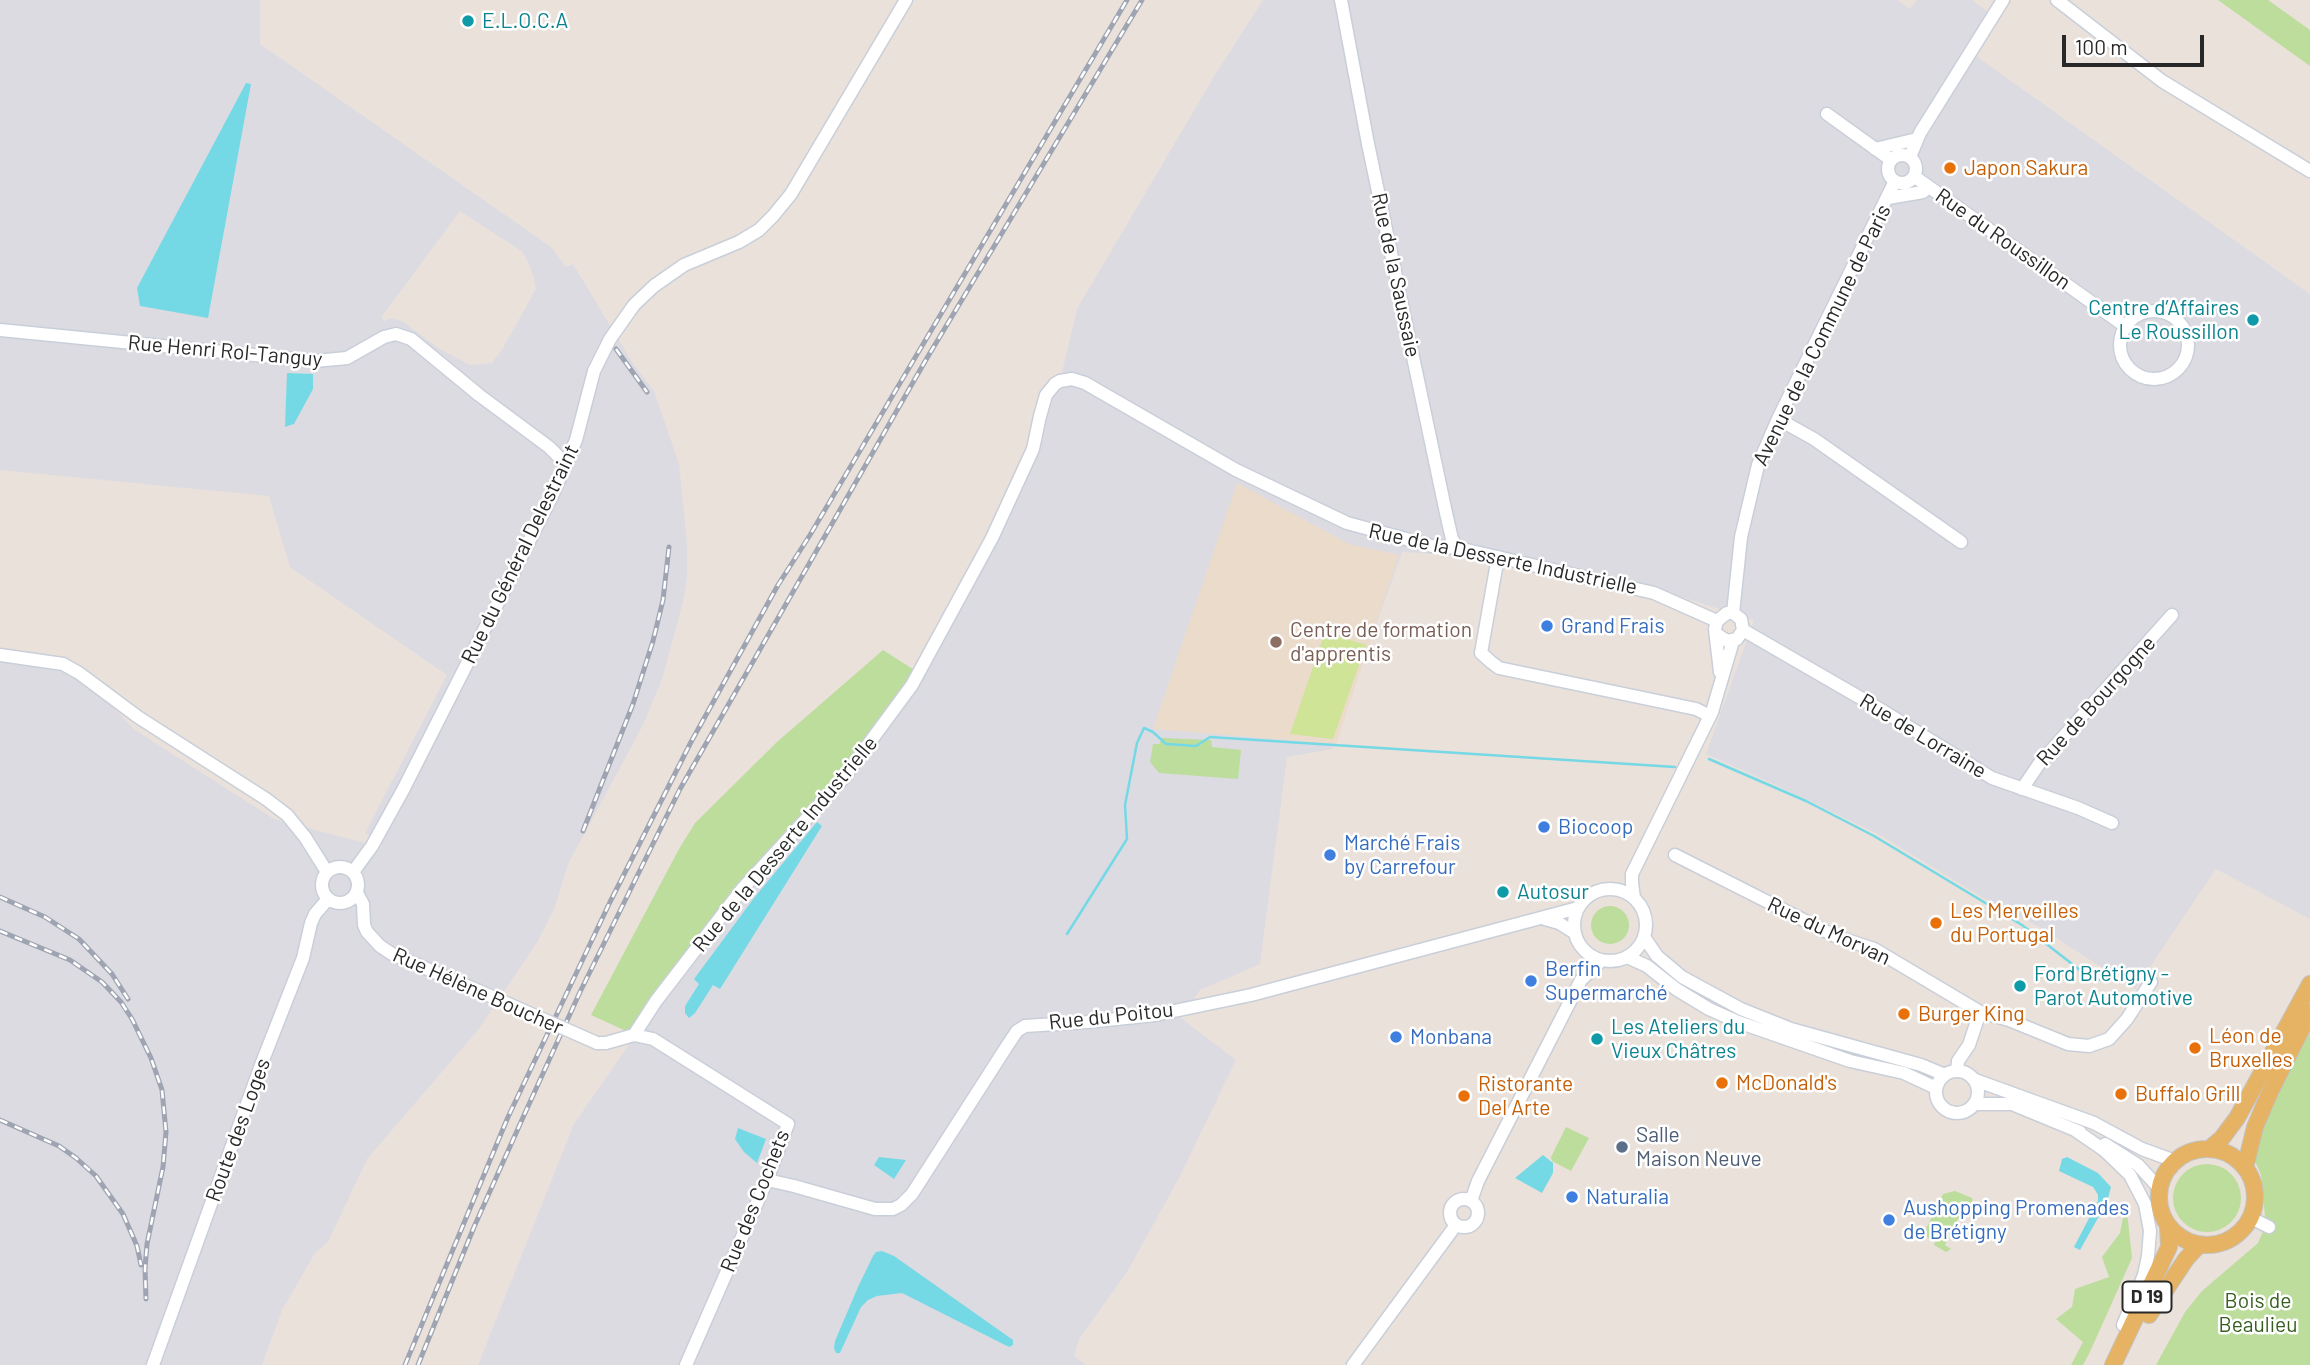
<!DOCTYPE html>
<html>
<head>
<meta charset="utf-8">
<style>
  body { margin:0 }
  #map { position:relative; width:2310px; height:1365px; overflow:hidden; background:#eae1db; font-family:Barlow,sans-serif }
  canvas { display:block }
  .scale { position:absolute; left:2062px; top:35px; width:142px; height:32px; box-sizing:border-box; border:4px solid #282828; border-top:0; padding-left:9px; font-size:21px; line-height:24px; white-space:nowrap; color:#282828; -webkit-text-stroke:5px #fff; paint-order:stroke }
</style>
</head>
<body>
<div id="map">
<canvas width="2310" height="1365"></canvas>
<div class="scale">100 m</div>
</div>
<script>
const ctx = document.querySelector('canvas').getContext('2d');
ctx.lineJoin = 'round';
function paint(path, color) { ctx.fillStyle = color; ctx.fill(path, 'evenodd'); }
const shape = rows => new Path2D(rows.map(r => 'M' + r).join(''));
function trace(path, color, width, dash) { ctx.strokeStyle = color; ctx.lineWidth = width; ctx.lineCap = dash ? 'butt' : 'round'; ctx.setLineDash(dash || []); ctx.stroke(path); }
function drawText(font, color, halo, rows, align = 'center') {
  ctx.font = font + ' Barlow,sans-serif'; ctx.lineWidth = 5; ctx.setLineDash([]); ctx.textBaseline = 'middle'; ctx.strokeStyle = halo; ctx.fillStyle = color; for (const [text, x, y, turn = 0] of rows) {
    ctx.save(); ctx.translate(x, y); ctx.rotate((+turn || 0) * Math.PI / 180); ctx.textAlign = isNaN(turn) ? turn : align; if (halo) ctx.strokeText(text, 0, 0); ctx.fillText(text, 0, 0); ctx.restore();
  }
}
const industrial = shape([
  [0,0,260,0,260,44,551,247,566,267,573,264,632,362,654,391,679,464,687,544,687,578,683,602,662,679,643,725,569,862,554,909,538,941,478,1030,367,1159,328,1242,315,1253,282,1310,262,1365,0,1365,0,655,79,673,135,730,274,819,384,848,365,833,447,675,290,567,269,496,0,470],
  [460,211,523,252,533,274,536,289,503,348,492,363,470,365,438,348,404,322,392,318,383,321,382,316],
  [1263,0,1898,0,1910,9,1917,0,1972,0,1992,15,1969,51,2310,294,2310,919,2216,869,2135,989,2041,928,1980,896,1880,835,1776,785,1706,754,1754,620,1616,576,1520,558,1402,552,1332,749,1287,757,1260,964,1200,990,1181,1018,1236,1060,1179,1178,1127,1272,1079,1339,1074,1356,1086,1365,478,1365,574,1124,646,1020,912,685,1011,494,1043,405,1060,381,1077,309,1215,75]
]);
const education = shape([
  [1237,483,1349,544,1399,555,1336,744,1153,729]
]);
const green = shape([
  [2218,0,2268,0,2310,30,2310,66],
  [883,650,919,673,860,760,744,888,635,1035,591,1015,679,849,695,823,777,742],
  [1161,738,1211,740,1212,747,1241,750,1238,779,1159,773,1150,762,1153,744,1160,744],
  '1591 925a19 19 0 1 1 38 0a19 19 0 1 1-38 0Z',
  [2310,1012,2310,1365,2156,1365,2185,1312,2202,1291,2258,1243,2264,1229,2265,1216,2261,1175,2249,1147],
  [1566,1127,1589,1138,1571,1171,1552,1161,1551,1157],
  '2173 1198a34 34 0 1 1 68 0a34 34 0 1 1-68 0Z',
  [1955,1191,1972,1198,1973,1204,1972,1207,1965,1205,1945,1245,1951,1249,1946,1252,1934,1245,1935,1242,1927,1237,1925,1231,1943,1194],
  [2126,1203,2132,1258,2089,1354,2083,1365,2071,1365,2083,1342,2056,1319,2072,1307,2075,1289,2109,1277,2102,1257,2120,1233]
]);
const pitch = shape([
  [1325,632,1366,645,1333,739,1290,734]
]);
const water = shape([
  [246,83,251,84,208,318,140,306,137,288],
  [287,373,313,374,313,389,294,424,285,427],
  [817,822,822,826,720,989,713,985,695,1013,689,1018,685,1013,685,1006,699,984,694,979,754,898],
  [738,1128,766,1139,757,1163,744,1152,735,1139],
  [1543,1155,1553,1163,1553,1173,1542,1193,1515,1178],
  [879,1157,906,1160,894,1179,874,1165],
  [2067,1157,2098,1173,2111,1187,2107,1202,2080,1250,2074,1247,2098,1201,2098,1195,2093,1187,2059,1171,2062,1159],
  [882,1251,894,1256,1013,1340,1013,1345,1009,1347,902,1293,877,1296,868,1300,861,1307,840,1353,836,1353,834,1348,835,1341,858,1287,873,1256,876,1252]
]);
const stream = shape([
  [1709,759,1806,801,1874,836,2022,925,2085,974,2099,980],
  [1067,934,1127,839,1125,805,1137,743,1144,728,1153,732,1166,744,1196,746,1210,737,1675,767]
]);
const minor = shape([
  [1341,0,1368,144,1446,513,1452,539,1458,548],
  [2057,0,2162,81,2310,171],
  [1827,114,1891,160],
  [1875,149,1917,139],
  '1888 169a14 14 0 1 1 28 0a14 14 0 1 1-28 0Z',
  [1910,157,1920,133,2003,0],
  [1915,177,2125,326],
  [1888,198,1923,192,1928,187],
  '2120 345a34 34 0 1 1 68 0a34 34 0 1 1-68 0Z',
  [0,330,315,361,347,358,384,337,396,334,411,339,479,395,549,447,566,464],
  [1778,419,1814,439,1961,542],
  [1498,557,1481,653,1491,662,1499,668,1696,709,1710,716],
  [1733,613,1741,537,1758,465,1778,419,1895,181],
  [1743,630,1883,711,1992,778,2078,808,2112,823],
  [1718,635,1727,641,1737,639,1743,630,1741,619,1733,613,1727,613,1717,621,1715,629,1720,672],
  [0,655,63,664,79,673,138,717,266,799,287,815,305,837,327,872],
  [2022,789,2039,764,2172,615],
  [1675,855,1835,936,1874,949,1980,1012,2009,1020,2068,1044,2089,1046,2109,1039,2127,1019,2151,982],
  '322 885a18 18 0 1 1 36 0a18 18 0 1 1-36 0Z',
  [353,872,372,846,403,790,553,494,576,440,594,371,610,339,634,305,654,286,684,265,739,242,759,230,773,216,791,194,906,0],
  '1574 925a36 36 0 1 1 72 0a36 36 0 1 1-72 0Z',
  [357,893,363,904,364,925,367,932,380,946,392,954,479,991],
  [1634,898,1632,883,1632,874,1712,712,1733,641],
  [1545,919,1559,923,1575,933],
  [1644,937,1657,956,1682,977,1741,1009,1791,1029,1921,1065,1945,1075],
  [1627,957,1647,966,1676,989,1709,1009,1738,1022,1850,1061,1904,1073,1936,1088],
  [634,1035,656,1001,743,888,842,780,912,685,992,538,1033,449,1040,416,1046,395,1055,384,1060,381,1072,379,1085,383,1236,470,1347,523,1432,546,1458,548,1654,593,1717,621],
  [597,1043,606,1043,634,1035,653,1039,788,1124,767,1180,686,1365],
  '1936 1092a21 21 0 1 1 42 0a21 21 0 1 1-42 0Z',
  [1957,1071,1958,1061,1969,1045,1980,1012],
  [1975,1080,2094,1123,2142,1149,2175,1161],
  [1975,1104,2012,1104,2080,1132],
  [2075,1130,2104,1150,2130,1175,2145,1204,2150,1231,2148,1256,2144,1275,2123,1325],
  [2105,1144,2138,1165,2159,1188],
  [767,1180,794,1186,875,1209,893,1209,901,1205,912,1194,1007,1046,1017,1031,1025,1026,1087,1022,1155,1015,1251,995,1578,908],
  '1450 1213a14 14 0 1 1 28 0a14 14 0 1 1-28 0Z',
  [1471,1201,1478,1181,1581,980,1602,960],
  [2251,1218,2269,1227],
  [153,1365,261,1065,303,958,311,923,315,914,328,899],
  [1353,1365,1456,1225]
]);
const major = shape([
  [2209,1149,2222,1138,2237,1118,2310,984],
  '2159 1197a48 48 0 1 1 96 0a48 48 0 1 1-96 0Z',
  [2245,1168,2255,1127,2270,1092,2310,1012],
  [2149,1315,2186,1259,2199,1245],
  [2113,1365,2169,1247,2168,1226]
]);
const rail = shape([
  [616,349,647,392],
  [583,831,633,704,653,641,663,600,669,547],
  [0,897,45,917,79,939,112,974,128,999],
  [0,931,70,960,102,982,121,1002,132,1019,151,1058,162,1090,166,1132,163,1167,147,1244,145,1269,146,1299],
  [0,1120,59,1146,76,1158,96,1176,123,1214,137,1246,141,1265],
  [405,1365,508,1117,610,902,691,742,778,585,810,535,1127,0],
  [418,1365,474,1227,525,1113,580,992,680,789,927,358,1142,0]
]);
const minorBridge = shape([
  [479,991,597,1043]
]);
const markers = [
  [468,21,7,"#0f9aa8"],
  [1950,168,7,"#e8710a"],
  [2253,320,7,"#0f9aa8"],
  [1547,626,7,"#3f7fe0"],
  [1276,642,7,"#8d6e63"],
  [1544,827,7,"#3f7fe0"],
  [1330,855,7,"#3f7fe0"],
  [1503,892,7,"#0f9aa8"],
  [1936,923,7,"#e8710a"],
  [1531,981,7,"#3f7fe0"],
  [2020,986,7,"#0f9aa8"],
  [1904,1014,7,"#e8710a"],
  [1396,1037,7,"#3f7fe0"],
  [1597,1039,7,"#0f9aa8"],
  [2195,1048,7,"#e8710a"],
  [1722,1083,7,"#e8710a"],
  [2121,1094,7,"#e8710a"],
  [1464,1096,7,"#e8710a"],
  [1622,1147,7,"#5c6f8a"],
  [1572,1197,7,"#3f7fe0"],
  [1889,1220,7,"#3f7fe0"]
];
const shields = [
  [2147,1297,49]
];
const shieldNames = [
  ["D 19",2147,1297]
];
const cultureNames = [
  ["E.L.O.C.A",482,21],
  ["Centre d’Affaires",2239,308,"right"],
  ["Le Roussillon",2239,332,"right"],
  ["Autosur",1517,892],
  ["Ford Brétigny -",2034,974],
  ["Parot Automotive",2034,998],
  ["Les Ateliers du",1611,1027],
  ["Vieux Châtres",1611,1051]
];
const foodNames = [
  ["Japon Sakura",1964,168],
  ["Les Merveilles",1950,911],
  ["du Portugal",1950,935],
  ["Burger King",1918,1014],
  ["Léon de",2209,1036],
  ["Bruxelles",2209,1060],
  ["McDonald's",1736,1083],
  ["Ristorante",1478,1084],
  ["Del Arte",1478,1108],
  ["Buffalo Grill",2135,1094]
];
const streetNames = [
  ["Rue du Roussillon",2003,239,35],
  ["Rue de la Saussaie",1396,275,78],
  ["Avenue de la Commune de Paris",1822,335,-64],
  ["Rue Henri Rol-Tanguy",225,351,5],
  ["Rue du Général Delestraint",520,554,-64],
  ["Rue de la Desserte Industrielle",1503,559,12],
  ["Rue de Bourgogne",2096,701,-48],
  ["Rue de Lorraine",1923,736,31],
  ["Rue de la Desserte Industrielle",785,844,-50],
  ["Rue du Morvan",1829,931,25],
  ["Rue Hélène Boucher",478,991,24],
  ["Rue du Poitou",1111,1016,-6],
  ["Route des Loges",238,1130,-70],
  ["Rue des Cochets",755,1201,-68]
];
const shopNames = [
  ["Grand Frais",1561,626],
  ["Biocoop",1558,827],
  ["Marché Frais",1344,843],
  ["by Carrefour",1344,867],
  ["Berfin",1545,969],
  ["Supermarché",1545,993],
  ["Monbana",1410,1037],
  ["Naturalia",1586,1197],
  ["Aushopping Promenades",1903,1208],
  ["de Brétigny",1903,1232]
];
const educationNames = [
  ["Centre de formation",1290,630],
  ["d'apprentis",1290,654]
];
const serviceNames = [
  ["Salle",1636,1135],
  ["Maison Neuve",1636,1159]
];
const parkNames = [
  ["Bois de",2258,1301],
  ["Beaulieu",2258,1325]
];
paint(industrial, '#dcdbe2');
paint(education, '#ebdbcb');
paint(green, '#bcdd9b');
paint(pitch, '#cfe497');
paint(water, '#75d9e5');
trace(stream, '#75d9e5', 2.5);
trace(minor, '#c9cfd9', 15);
trace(major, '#c3c3c3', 18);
trace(minor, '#fff', 12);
trace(major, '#e6b364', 16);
trace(rail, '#9ea4b1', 5);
trace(rail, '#fff', 2.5, [8]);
trace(minorBridge, '#c9cfd9', 15, []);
trace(minorBridge, '#fff', 12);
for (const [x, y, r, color] of markers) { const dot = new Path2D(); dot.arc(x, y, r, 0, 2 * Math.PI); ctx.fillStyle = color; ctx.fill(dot); trace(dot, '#fff', 2.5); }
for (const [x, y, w] of shields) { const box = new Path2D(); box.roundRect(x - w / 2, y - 15.5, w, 31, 5); ctx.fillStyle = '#fff'; ctx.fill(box); trace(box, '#282828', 2); }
drawText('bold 19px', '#282828', null, shieldNames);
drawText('21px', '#0d838f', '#fff', cultureNames, 'left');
drawText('21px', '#c56008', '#fff', foodNames, 'left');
drawText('21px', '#282828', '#fff', streetNames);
drawText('21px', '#366cbe', '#fff', shopNames, 'left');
drawText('21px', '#785e54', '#fff', educationNames, 'left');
drawText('21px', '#4e5e75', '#fff', serviceNames, 'left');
drawText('21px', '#365f1e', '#fff', parkNames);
</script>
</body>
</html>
